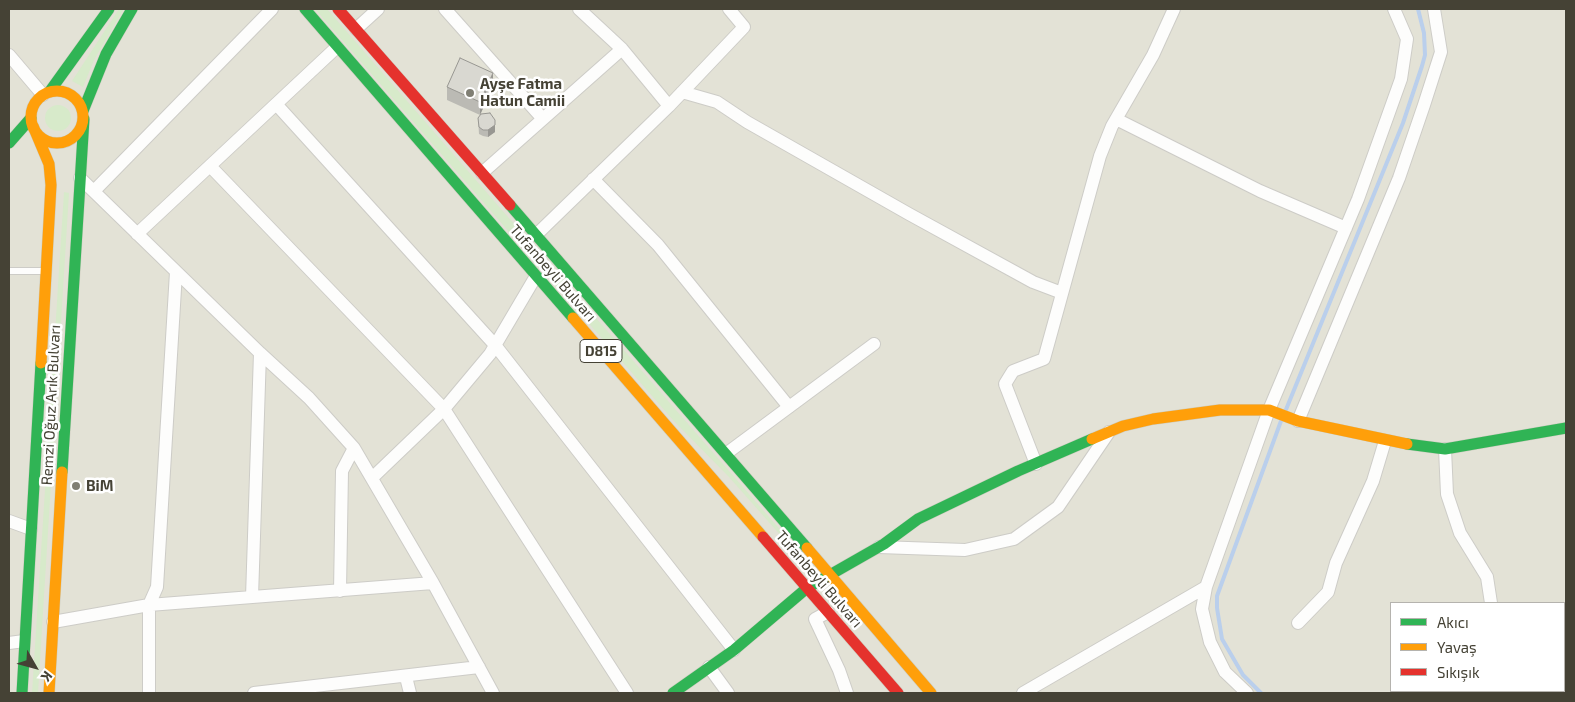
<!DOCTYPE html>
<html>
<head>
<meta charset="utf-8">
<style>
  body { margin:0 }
  #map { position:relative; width:1575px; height:702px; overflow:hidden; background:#efefe9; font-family:"Exo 2",sans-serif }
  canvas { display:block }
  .frame { position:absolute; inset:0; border:10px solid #454235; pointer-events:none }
  .legend { position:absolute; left:1390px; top:602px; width:175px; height:90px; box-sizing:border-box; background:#fff; border:1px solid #b5b3ae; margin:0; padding:6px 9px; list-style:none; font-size:15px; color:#454235 }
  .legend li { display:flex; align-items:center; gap:10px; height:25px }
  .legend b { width:25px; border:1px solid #b5b3ae }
  .north { position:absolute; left:10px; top:642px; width:50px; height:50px; -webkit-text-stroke:4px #fff; paint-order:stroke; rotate:128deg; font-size:14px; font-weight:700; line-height:20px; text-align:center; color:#454235 }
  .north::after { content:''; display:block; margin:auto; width:18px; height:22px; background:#454235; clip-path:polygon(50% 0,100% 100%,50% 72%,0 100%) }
</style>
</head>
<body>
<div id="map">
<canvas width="1575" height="702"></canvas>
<div class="frame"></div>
<ul class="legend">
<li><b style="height:6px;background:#30b455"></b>Akıcı</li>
<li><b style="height:6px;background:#ff9f0a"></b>Yavaş</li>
<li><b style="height:6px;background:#e5322d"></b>Sıkışık</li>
</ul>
<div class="north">K</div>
</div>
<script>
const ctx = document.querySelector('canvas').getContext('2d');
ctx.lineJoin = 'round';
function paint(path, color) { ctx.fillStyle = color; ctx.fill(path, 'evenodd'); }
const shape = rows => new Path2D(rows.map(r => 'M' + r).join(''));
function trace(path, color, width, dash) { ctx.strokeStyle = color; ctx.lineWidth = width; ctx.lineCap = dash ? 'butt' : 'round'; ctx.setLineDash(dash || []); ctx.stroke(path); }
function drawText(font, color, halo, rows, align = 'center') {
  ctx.font = font + ' "Exo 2",sans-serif'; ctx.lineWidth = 5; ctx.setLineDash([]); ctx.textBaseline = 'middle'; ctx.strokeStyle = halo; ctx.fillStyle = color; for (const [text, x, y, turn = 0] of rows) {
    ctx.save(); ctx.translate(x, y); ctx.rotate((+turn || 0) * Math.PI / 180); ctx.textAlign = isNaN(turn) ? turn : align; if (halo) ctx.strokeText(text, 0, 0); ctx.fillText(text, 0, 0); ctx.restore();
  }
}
const residential = shape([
  [9,9,1566,9,1566,693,9,693],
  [1391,603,1564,603,1564,691,1391,691]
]);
const green = shape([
  [119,9,124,9,94,60,83,87,72,81],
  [315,9,327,9,816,571,814,573,729,477,673,420],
  '45 118a13 13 0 1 1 26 0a13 13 0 1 1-26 0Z',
  [64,192,69,193,38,693,32,693]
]);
const stream = shape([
  [1285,412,1403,123,1422,66,1425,55,1424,33,1418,9],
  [1261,693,1243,675,1222,639,1217,608,1217,596,1281,421]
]);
const lane = shape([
  [9,271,46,271]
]);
const street = shape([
  [445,9,543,119],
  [579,9,622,49,669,106],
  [356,29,378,9],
  [9,55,43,95],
  [682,92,717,102,747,122,909,214,1033,282,1062,293],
  [276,104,495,345,734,650],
  [1116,119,1260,191,1346,228],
  [210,166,444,409,627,693],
  [482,173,622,49],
  [80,178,260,353,309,398,354,448,433,583,493,693],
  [593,179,658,245,789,407],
  [94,191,272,9],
  [137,234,337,47],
  [536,235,669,106,744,27,729,9],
  [1298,421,1399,178,1424,105,1441,52,1434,9],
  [1445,449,1447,494,1460,533,1487,577,1491,603],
  [727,453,874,344],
  [1036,464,1005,384,1013,371,1044,359,1100,156,1112,126,1153,55,1174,9],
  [372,478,444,409,490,354,536,276],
  [9,521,31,529],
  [879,547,965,550,1014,539,1058,507,1109,432],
  [340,591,342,471,354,448],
  [252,597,260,353],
  [828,612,815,619,839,670,847,693],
  [53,622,149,605,433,583],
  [1298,623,1328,592,1336,563,1373,481,1385,441],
  [9,643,24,641],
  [709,667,728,693],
  [406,677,410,693],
  [1429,691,1431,693],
  [149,693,149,605,157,587,176,272],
  [254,693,479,667],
  [1023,693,1206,587],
  [1247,693,1225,672,1210,642,1202,609,1206,587,1269,410,1358,199,1401,79,1407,39,1394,9],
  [1489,693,1490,691]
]);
const fast = shape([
  [305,9,573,318],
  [50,91,109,9],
  [83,111,106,54,132,9],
  [9,143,31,118],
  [510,205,807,548],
  [1407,444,1445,449,1566,428],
  [62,472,84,119],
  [22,693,41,363],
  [673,693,734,650,807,588,884,544,918,519,1018,471,1092,439]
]);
const slow = shape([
  '31 117a26 26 0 1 1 52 0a26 26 0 1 1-52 0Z',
  [33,126,49,164,51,185,41,363],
  [573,318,763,537],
  [1092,439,1123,426,1153,419,1220,410,1269,410,1298,421,1407,444],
  [807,548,931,693],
  [49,693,62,472]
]);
const jam = shape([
  [338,9,510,205],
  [763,537,898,693]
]);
const wall = shape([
  [493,86,480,115,447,100,447,87],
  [478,118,495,127,495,132,488,137,483,136,479,134]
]);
const shadedWall = shape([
  [493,73,493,86,480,115,480,102],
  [495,120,495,132,488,137,488,130]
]);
const building = shape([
  [460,58,493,73,480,102,447,87,460,58],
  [490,113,495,120,495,125,488,130,483,130,479,127,478,118,481,114,490,113]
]);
const markers = [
  [470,93,5,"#807f74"],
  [76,486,5,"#807f74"]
];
const shields = [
  [601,351,42]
];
const shieldNames = [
  ["D815",601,351]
];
const poiNames = [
  ["Ayşe Fatma",480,84],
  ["Hatun Camii",480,101],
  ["BiM",86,486]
];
const streetNames = [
  ["Tufanbeyli Bulvarı",553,273,49],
  ["Remzi Oğuz Arık Bulvarı",51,405,-87],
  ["Tufanbeyli Bulvarı",819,579,49]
];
paint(residential, '#e3e2d6');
paint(green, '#d7eaca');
trace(stream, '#bacfec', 4);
trace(lane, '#cdccc7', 8);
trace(street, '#cdccc7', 14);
trace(fast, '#cecdc0', 12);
trace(slow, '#cecdc0', 12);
trace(jam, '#cecdc0', 12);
trace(lane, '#fdfdfc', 6);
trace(street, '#fdfdfc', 12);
trace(fast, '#30b455', 11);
trace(slow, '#ff9f0a', 11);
trace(jam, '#e5322d', 11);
paint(wall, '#bbbab4');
paint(shadedWall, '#989792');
paint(building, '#d9d8d1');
trace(building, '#989792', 1);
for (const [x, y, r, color] of markers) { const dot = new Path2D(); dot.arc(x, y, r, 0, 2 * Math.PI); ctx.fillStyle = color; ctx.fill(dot); trace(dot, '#fff', 2); }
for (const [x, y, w] of shields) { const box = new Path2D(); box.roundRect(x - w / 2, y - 11.5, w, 23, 4); ctx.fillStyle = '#fff'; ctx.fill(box); trace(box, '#454235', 1); }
drawText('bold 14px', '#454235', null, shieldNames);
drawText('bold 15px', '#454235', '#fff', poiNames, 'left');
drawText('15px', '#454235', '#fff', streetNames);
</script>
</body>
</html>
